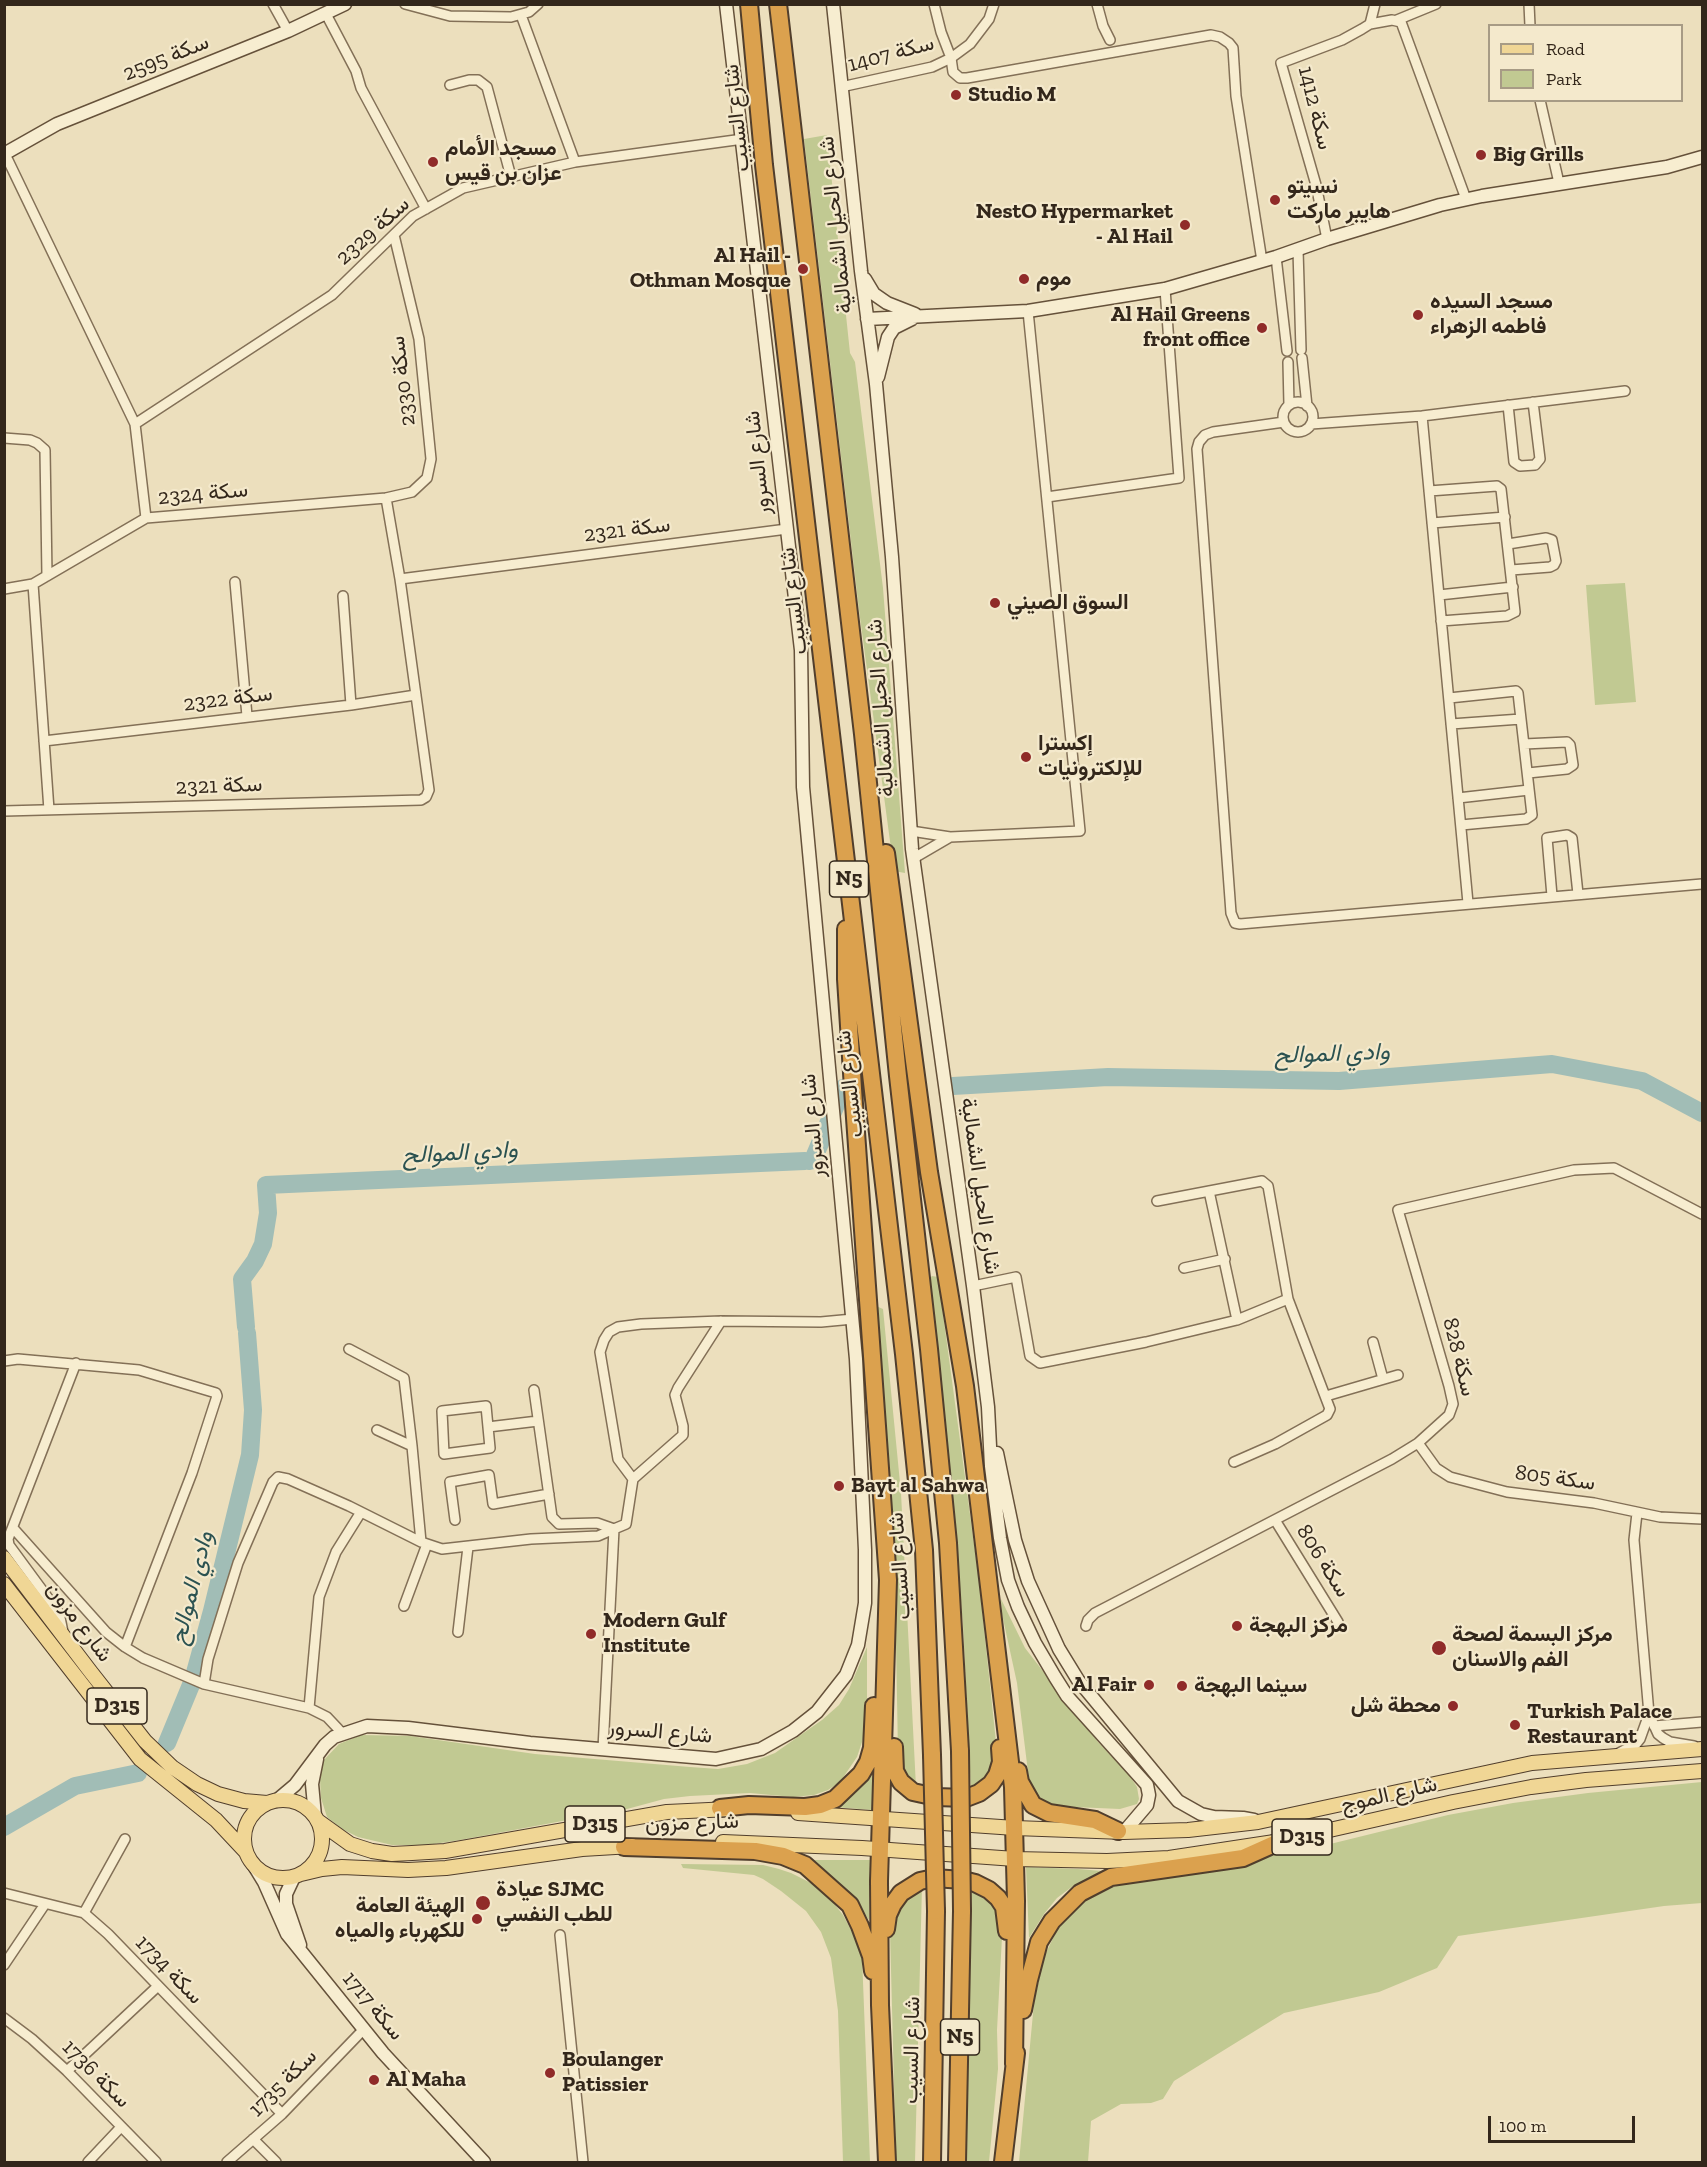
<!DOCTYPE html>
<html>
<head>
<meta charset="utf-8">
<style>
  body { margin:0 }
  #map { position:relative; width:1707px; height:2167px; overflow:hidden; background:#ecdfbd; font-family:"Zilla Slab",serif }
  canvas { display:block }
  .frame { position:absolute; inset:0; border:6px solid #33271b; pointer-events:none }
  .legend { position:absolute; left:1488px; top:24px; width:195px; height:78px; box-sizing:border-box; background:#f4e9cc; border:2px solid #a79b85; margin:0; padding:8px 10px; list-style:none; font-size:18px; color:#33271b }
  .legend li { display:flex; align-items:center; gap:12px; height:30px }
  .legend b { width:30px; border:2px solid #a79b85 }
  .scale { position:absolute; left:1488px; top:2116px; width:147px; height:27px; box-sizing:border-box; border:3px solid #33271b; border-top:0; padding-left:8px; font-size:18px; line-height:21px; white-space:nowrap; color:#33271b; -webkit-text-stroke:4px #f4e9cc; paint-order:stroke }
</style>
</head>
<body>
<div id="map">
<canvas width="1707" height="2167"></canvas>
<div class="frame"></div>
<ul class="legend">
<li><b style="height:8px;background:#f0d695"></b>Road</li>
<li><b style="height:16px;background:#c1c992"></b>Park</li>
</ul>
<div class="scale">100 m</div>
</div>
<script>
const ctx = document.querySelector('canvas').getContext('2d');
ctx.lineJoin = 'round';
function paint(path, color) { ctx.fillStyle = color; ctx.fill(path, 'evenodd'); }
const shape = rows => new Path2D(rows.map(r => 'M' + r).join(''));
function trace(path, color, width, dash) { ctx.strokeStyle = color; ctx.lineWidth = width; ctx.lineCap = dash ? 'butt' : 'round'; ctx.setLineDash(dash || []); ctx.stroke(path); }
function drawText(font, color, halo, rows, align = 'center') {
  ctx.font = font + ' "Zilla Slab",Vazirmatn,serif'; ctx.lineWidth = 4.5; ctx.setLineDash([]); ctx.textBaseline = 'middle'; ctx.strokeStyle = halo; ctx.fillStyle = color; for (const [text, x, y, turn = 0] of rows) {
    ctx.save(); ctx.translate(x, y); ctx.rotate((+turn || 0) * Math.PI / 180); ctx.textAlign = isNaN(turn) ? turn : align; if (halo) ctx.strokeText(text, 0, 0); ctx.fillText(text, 0, 0); ctx.restore();
  }
}
const green = shape([
  [827,135,850,353,855,362,883,588,905,873,894,871,859,610,804,139],
  [1625,583,1636,702,1595,705,1586,585],
  [932,1276,938,1277,979,1581,996,1742,996,1769,971,1791,963,1625,944,1409,930,1288,930,1278],
  [876,1306,883,1309,901,1493,916,1787,903,1774,898,1753,894,1532,876,1343],
  [1001,1599,1025,1648,1098,1742,1129,1775,1137,1787,1139,1799,1137,1804,1120,1809,1052,1806,1040,1802,1030,1788,1017,1683,1002,1614],
  [867,1647,867,1707,863,1739,857,1757,840,1782,828,1790,814,1795,793,1797,750,1793,690,1796,664,1799,627,1809,460,1840,427,1845,392,1845,358,1837,342,1829,327,1817,321,1798,320,1780,323,1761,339,1744,361,1735,410,1736,535,1754,690,1767,718,1769,747,1764,775,1753,822,1720,839,1705,849,1689],
  [873,1772,872,1810,834,1807],
  [1702,1782,1702,1903,1664,1906,1458,1936,1437,1968,1379,1992,1284,2013,1174,2081,1163,2099,1151,2103,1121,2104,1091,2121,1088,2162,1019,2162,1034,2003,1044,1957,1056,1932,1069,1914,1096,1892,1133,1881,1318,1847,1448,1815,1513,1803,1588,1793],
  [808,1860,870,1860,869,1920,849,1893,836,1880],
  [681,1864,763,1865,779,1869,791,1873,817,1886,832,1901,843,1915,860,1947,862,1956,870,2162,843,2162,838,2011,831,1958,821,1932,806,1911,781,1891,763,1879,754,1875,683,1868],
  [1026,1867,1078,1869,1102,1871,1073,1886,1057,1898,1044,1914,1029,1938],
  [922,1886,915,2162,896,2162,890,1931,897,1905],
  [971,1888,988,1896,998,1912,1002,1937,997,2030,998,2069,989,2162,962,2162]
]);
const river = shape([
  [953,1086,1108,1077,1339,1081,1552,1064,1642,1081,1702,1113],
  [809,1161,813,1160,843,1088],
  [246,1327,242,1279,255,1261,263,1244,268,1213,266,1185,805,1161],
  [167,1743,193,1680,212,1611,250,1455,253,1410,247,1333],
  [4,1827,75,1786,138,1773]
]);
const street = shape([
  [273,4,288,31],
  [405,4,450,16,511,17,529,12,538,4],
  [934,4,941,32,951,58,953,72,960,78,967,78,1211,35,1220,37,1229,43,1233,48,1236,96,1262,261],
  [1097,4,1103,26,1110,40],
  [1529,4,1530,26],
  [326,14,356,71,361,88,426,209],
  [521,15,575,162],
  [1397,20,1436,4],
  [1370,24,1392,20,1401,22,1466,199],
  [450,85,469,80,478,80,487,87,511,177],
  [841,87,932,67,951,58,970,44,989,19,994,4],
  [1540,100,1559,183],
  [5,154,135,424,146,518],
  [1327,239,1316,185,1281,63,1342,40,1362,29,1370,24,1375,4],
  [1298,250,1301,350],
  [1276,257,1287,351],
  [1302,358,1307,406],
  [1288,362,1289,405],
  '1283 417a15 15 0 1 1 30 0a15 15 0 1 1-30 0Z',
  [1508,405,1514,462,1520,466,1535,465,1540,459,1533,402],
  [1422,416,1468,903],
  [1284,422,1213,432,1205,435,1199,442,1197,449,1231,913,1235,923,1240,924,1702,884],
  [135,424,332,295,413,216,463,188,575,162,743,139],
  [1311,424,1422,416,1625,391],
  [4,438,30,440,37,443,45,450,47,576],
  [1429,491,1497,486,1501,489,1515,612,1507,616,1441,621],
  [1047,497,1179,478,1165,289],
  [1432,523,1505,517],
  [1508,544,1546,538,1552,540,1556,561,1554,565,1550,567,1511,570],
  [400,579,787,529],
  [235,582,247,716],
  [33,584,49,810],
  [4,589,33,584,146,518,386,498,412,492,427,478,431,459,419,339,394,235],
  [1439,595,1513,587],
  [343,596,351,705],
  [1449,698,1516,691,1518,693,1532,815,1526,819,1461,825],
  [1451,724,1521,719],
  [44,741,351,705,416,695],
  [1524,744,1567,742,1570,745,1573,765,1567,769,1528,773],
  [1458,798,1529,790],
  [4,811,421,800,426,797,429,790,400,579,386,498],
  [911,831,950,837,1080,831,1028,311],
  [914,858,950,837],
  [1552,896,1547,838,1567,835,1572,838,1578,894],
  [1209,1191,1237,1320],
  [1157,1201,1262,1181,1268,1186,1288,1299,1330,1409,1327,1415,1275,1444,1234,1462],
  [1184,1268,1225,1259],
  [973,1286,1016,1277,1030,1356,1040,1363,1146,1342,1237,1320,1288,1299],
  [1373,1342,1383,1379],
  [349,1349,404,1378,412,1446,421,1542],
  [4,1361,18,1359,139,1370,216,1393,217,1396,192,1473,125,1647],
  [534,1390,552,1517,559,1524,597,1523,614,1529,626,1524,633,1479,618,1459,600,1352,604,1340,609,1332,618,1327,641,1324,721,1321,821,1322,853,1319],
  [1326,1396,1398,1375],
  [486,1406,490,1448,444,1454,442,1411,486,1406],
  [488,1427,538,1421],
  [377,1430,412,1446],
  [1418,1443,1436,1468,1450,1477,1507,1492,1594,1503,1660,1517,1702,1519],
  [633,1479,683,1435,683,1426,675,1395,678,1388,721,1321],
  [1637,1513,1634,1540,1649,1714,1658,1734,1663,1738,1670,1742,1694,1746],
  [455,1520,450,1482,489,1475,493,1504,549,1494],
  [1275,1520,1338,1622],
  [13,1528,106,1632,125,1647,143,1658,204,1684,309,1708,327,1717,343,1734],
  [404,1606,427,1544],
  [1086,1626,1088,1620,1095,1613,1392,1459,1418,1443,1449,1415,1453,1404,1449,1386,1398,1210,1574,1170,1614,1168,1702,1214],
  [63,1632,59,1613,9,1545,8,1539,76,1363],
  [458,1632,468,1547],
  [204,1684,208,1659,238,1563,273,1482,278,1477,288,1479,349,1506,421,1542,442,1549,531,1539,598,1536,614,1529,603,1749],
  [309,1708,319,1597,336,1552,361,1512],
  [1654,1726,1702,1722],
  [1619,1753,1636,1744,1640,1739,1649,1714],
  [4,1893,84,1913,108,1934,282,2114],
  [84,1913,125,1839],
  [560,1935,583,2162],
  [4,1965,45,1904],
  [4,2018,32,2039,67,2071,156,2162],
  [67,2071,158,1986],
  [253,2139,276,2162],
  [88,2162,121,2127],
  [227,2162,282,2114,364,2029]
]);
const secondary = shape([
  [833,4,861,271,876,384,892,557,912,849,973,1286,988,1407,991,1466,1000,1538,1008,1580,1018,1607,1035,1643,1055,1677,1067,1696,1147,1785,1149,1795,1147,1805,1124,1832],
  [4,154,57,124,288,31,345,4],
  [865,279,874,294,887,303,915,314],
  [867,319,1028,311,1165,289,1276,257,1327,239,1440,205,1482,196,1667,167,1702,157],
  [878,377,888,337,894,328,912,319],
  [997,1453,1015,1540,1028,1581,1059,1649,1078,1680,1178,1801,1201,1814,1214,1817,1243,1818,1254,1820],
  [276,1801,295,1785,325,1745,334,1737,367,1726,408,1728,530,1743,716,1759,761,1749,793,1731,817,1712,846,1675,858,1645,865,1603,865,1550,856,1359,803,787,801,650,726,4],
  [315,1816,312,1784,317,1759],
  [253,1864,264,1882,287,1934,383,2053,484,2162],
  [294,1877,286,1894,286,1904,300,1945]
]);
const primary = shape([
  [4,1558,90,1671,145,1741,172,1767,197,1784,218,1794,244,1801,267,1803],
  [4,1584,140,1759,216,1820,246,1852],
  '244 1839a39 39 0 1 1 78 0a39 39 0 1 1-78 0Z',
  [798,1813,1015,1828,1124,1832,1188,1830,1258,1822,1532,1763,1702,1749],
  [318,1821,350,1844,372,1851,392,1854,412,1853,445,1851,667,1812,730,1809],
  [723,1842,862,1848,1015,1859,1107,1861,1169,1858,1281,1841,1453,1802,1531,1787,1586,1780,1702,1771],
  [301,1874,322,1869,342,1867,408,1870,446,1868,582,1849,632,1846]
]);
const highway = shape([
  [749,4,764,165,904,1354,924,1550,932,1755],
  [778,4,863,734,898,1076,929,1349,948,1543,960,1751],
  [886,853,929,1172,965,1386,1013,1787,1016,1901,1014,2064],
  [846,929,846,979,854,1104,888,1580,879,1881,880,2005,887,2162],
  [894,1747,895,1771,901,1782,913,1792,936,1797,966,1798,979,1793,991,1784,997,1775,1001,1762,1000,1748],
  [1018,1771,1020,1782,1033,1805,1049,1813,1095,1820,1118,1831],
  [720,1808,749,1805,805,1807,820,1805,835,1799,861,1774,868,1762,872,1748,874,1706],
  [624,1847,755,1851,783,1856,805,1865,850,1905,860,1926,871,1956,873,1971],
  [886,1929,888,1915,893,1904,901,1893,920,1881,934,1878,963,1880,975,1883,989,1890,998,1898,1004,1907,1007,1931],
  [1023,2010,1029,1980,1039,1942,1052,1921,1080,1893,1111,1877,1243,1858,1281,1841],
  [932,2162,936,1911],
  [957,2162,962,1911],
  [1003,2162,1016,2053]
]);
const highwayBridge = shape([
  [960,1751,962,1911],
  [932,1755,936,1911]
]);
const markers = [
  [956,95,6,"#902b29"],
  [1481,155,6,"#902b29"],
  [433,162,6,"#902b29"],
  [1275,200,6,"#902b29"],
  [1185,225,6,"#902b29"],
  [803,269,6,"#902b29"],
  [1024,279,6,"#902b29"],
  [1418,315,6,"#902b29"],
  [1262,328,6,"#902b29"],
  [995,603,6,"#902b29"],
  [1026,757,6,"#902b29"],
  [839,1486,6,"#902b29"],
  [1237,1626,6,"#902b29"],
  [591,1634,6,"#902b29"],
  [1439,1648,8,"#902b29"],
  [1149,1685,6,"#902b29"],
  [1182,1686,6,"#902b29"],
  [1453,1706,6,"#902b29"],
  [1515,1725,6,"#902b29"],
  [483,1903,8,"#902b29"],
  [477,1919,6,"#902b29"],
  [550,2073,6,"#902b29"],
  [374,2080,6,"#902b29"]
];
const shields = [
  [849,879,39],
  [117,1706,60],
  [595,1824,60],
  [1302,1837,60],
  [960,2037,39]
];
const shieldNames = [
  ["N5",849,879],
  ["D315",117,1706],
  ["D315",595,1824],
  ["D315",1302,1837],
  ["N5",960,2037]
];
const streetNames = [
  ["سكة 1407",891,54,-15],
  ["سكة 2595",166,58,-22],
  ["سكة 1412",1315,108,76],
  ["شارع السيب",737,118,-96],
  ["شارع الحيل الشمالية",836,225,-96],
  ["سكة 2329",373,231,-42],
  ["سكة 2330",403,381,-97],
  ["شارع السرور",758,463,-96],
  ["سكة 2324",203,494,-5],
  ["سكة 2321",627,530,-7],
  ["شارع السيب",794,601,-97],
  ["سكة 2322",228,699,-7],
  ["شارع الحيل الشمالية",881,708,-94],
  ["سكة 2321",219,786,-2],
  ["شارع السيب",850,1084,-97],
  ["شارع السرور",813,1126,-95],
  ["شارع الحيل الشمالية",980,1186,82],
  ["سكة 828",1459,1357,76],
  ["سكة 805",1555,1478,8],
  ["سكة 806",1323,1561,58],
  ["شارع السيب",900,1566,-94],
  ["شارع مزون",79,1622,53],
  ["شارع السرور",660,1732,5],
  ["شارع الموج",1389,1795,-13],
  ["شارع مزون",692,1823,-2],
  ["سكة 1734",169,1970,46],
  ["سكة 1717",373,2006,50],
  ["شارع السيب",912,2050,-89],
  ["سكة 1736",96,2074,45],
  ["سكة 1735",283,2083,-45]
];
const poiNames = [
  ["Studio M",968,95],
  ["مسجد الأمام",445,149],
  ["عزان بن قيس",445,174],
  ["Big Grills",1493,155],
  ["نسيتو",1287,187],
  ["هايبر ماركت",1287,212],
  ["NestO Hypermarket",1173,212,"right"],
  ["- Al Hail",1173,237,"right"],
  ["Al Hail -",791,256,"right"],
  ["Othman Mosque",791,281,"right"],
  ["موم",1036,279],
  ["مسجد السيده",1430,302],
  ["فاطمه الزهراء",1430,327],
  ["Al Hail Greens",1250,315,"right"],
  ["front office",1250,340,"right"],
  ["السوق الصيني",1007,603],
  ["إكسترا",1038,744],
  ["للإلكترونيات",1038,769],
  ["Bayt al Sahwa",851,1486],
  ["Modern Gulf",603,1621],
  ["Institute",603,1646],
  ["مركز البهجة",1249,1626],
  ["مركز البسمة لصحة",1452,1635],
  ["الفم والاسنان",1452,1660],
  ["Al Fair",1137,1685,"right"],
  ["سينما البهجة",1194,1686],
  ["محطة شل",1441,1706,"right"],
  ["Turkish Palace",1527,1712],
  ["Restaurant",1527,1737],
  ["عيادة SJMC",496,1890],
  ["للطب النفسي",496,1915],
  ["الهيئة العامة",465,1906,"right"],
  ["للكهرباء والمياه",465,1931,"right"],
  ["Boulanger",562,2060],
  ["Patissier",562,2085],
  ["Al Maha",386,2080]
];
const waterNames = [
  ["وادي الموالح",1332,1054,-2],
  ["وادي الموالح",460,1153,-3],
  ["وادي الموالح",192,1588,-76]
];
paint(green, '#c1c992');
trace(river, '#a1bdb6', 18);
trace(street, '#837057', 12);
trace(secondary, '#65513a', 15);
trace(primary, '#513e2c', 16);
trace(highway, '#513e2c', 20);
trace(street, '#f7edd0', 9);
trace(secondary, '#f7edd0', 12);
trace(primary, '#f0d695', 14);
trace(highway, '#dba14e', 16);
trace(highwayBridge, '#513e2c', 20, []);
trace(highwayBridge, '#dba14e', 16);
for (const [x, y, r, color] of markers) { const dot = new Path2D(); dot.arc(x, y, r, 0, 2 * Math.PI); ctx.fillStyle = color; ctx.fill(dot); trace(dot, '#f4e9cc', 2); }
for (const [x, y, w] of shields) { const box = new Path2D(); box.roundRect(x - w / 2, y - 18, w, 36, 4.5); ctx.fillStyle = '#f4e9cc'; ctx.fill(box); trace(box, '#33271b', 1.5); }
drawText('bold 21px', '#33271b', null, shieldNames);
drawText('22px', '#33271b', '#f4e9cc', streetNames);
drawText('bold 22px', '#33271b', '#f4e9cc', poiNames, 'left');
drawText('italic 24px', '#2b5251', '#f4e9cc', waterNames);
</script>
</body>
</html>
